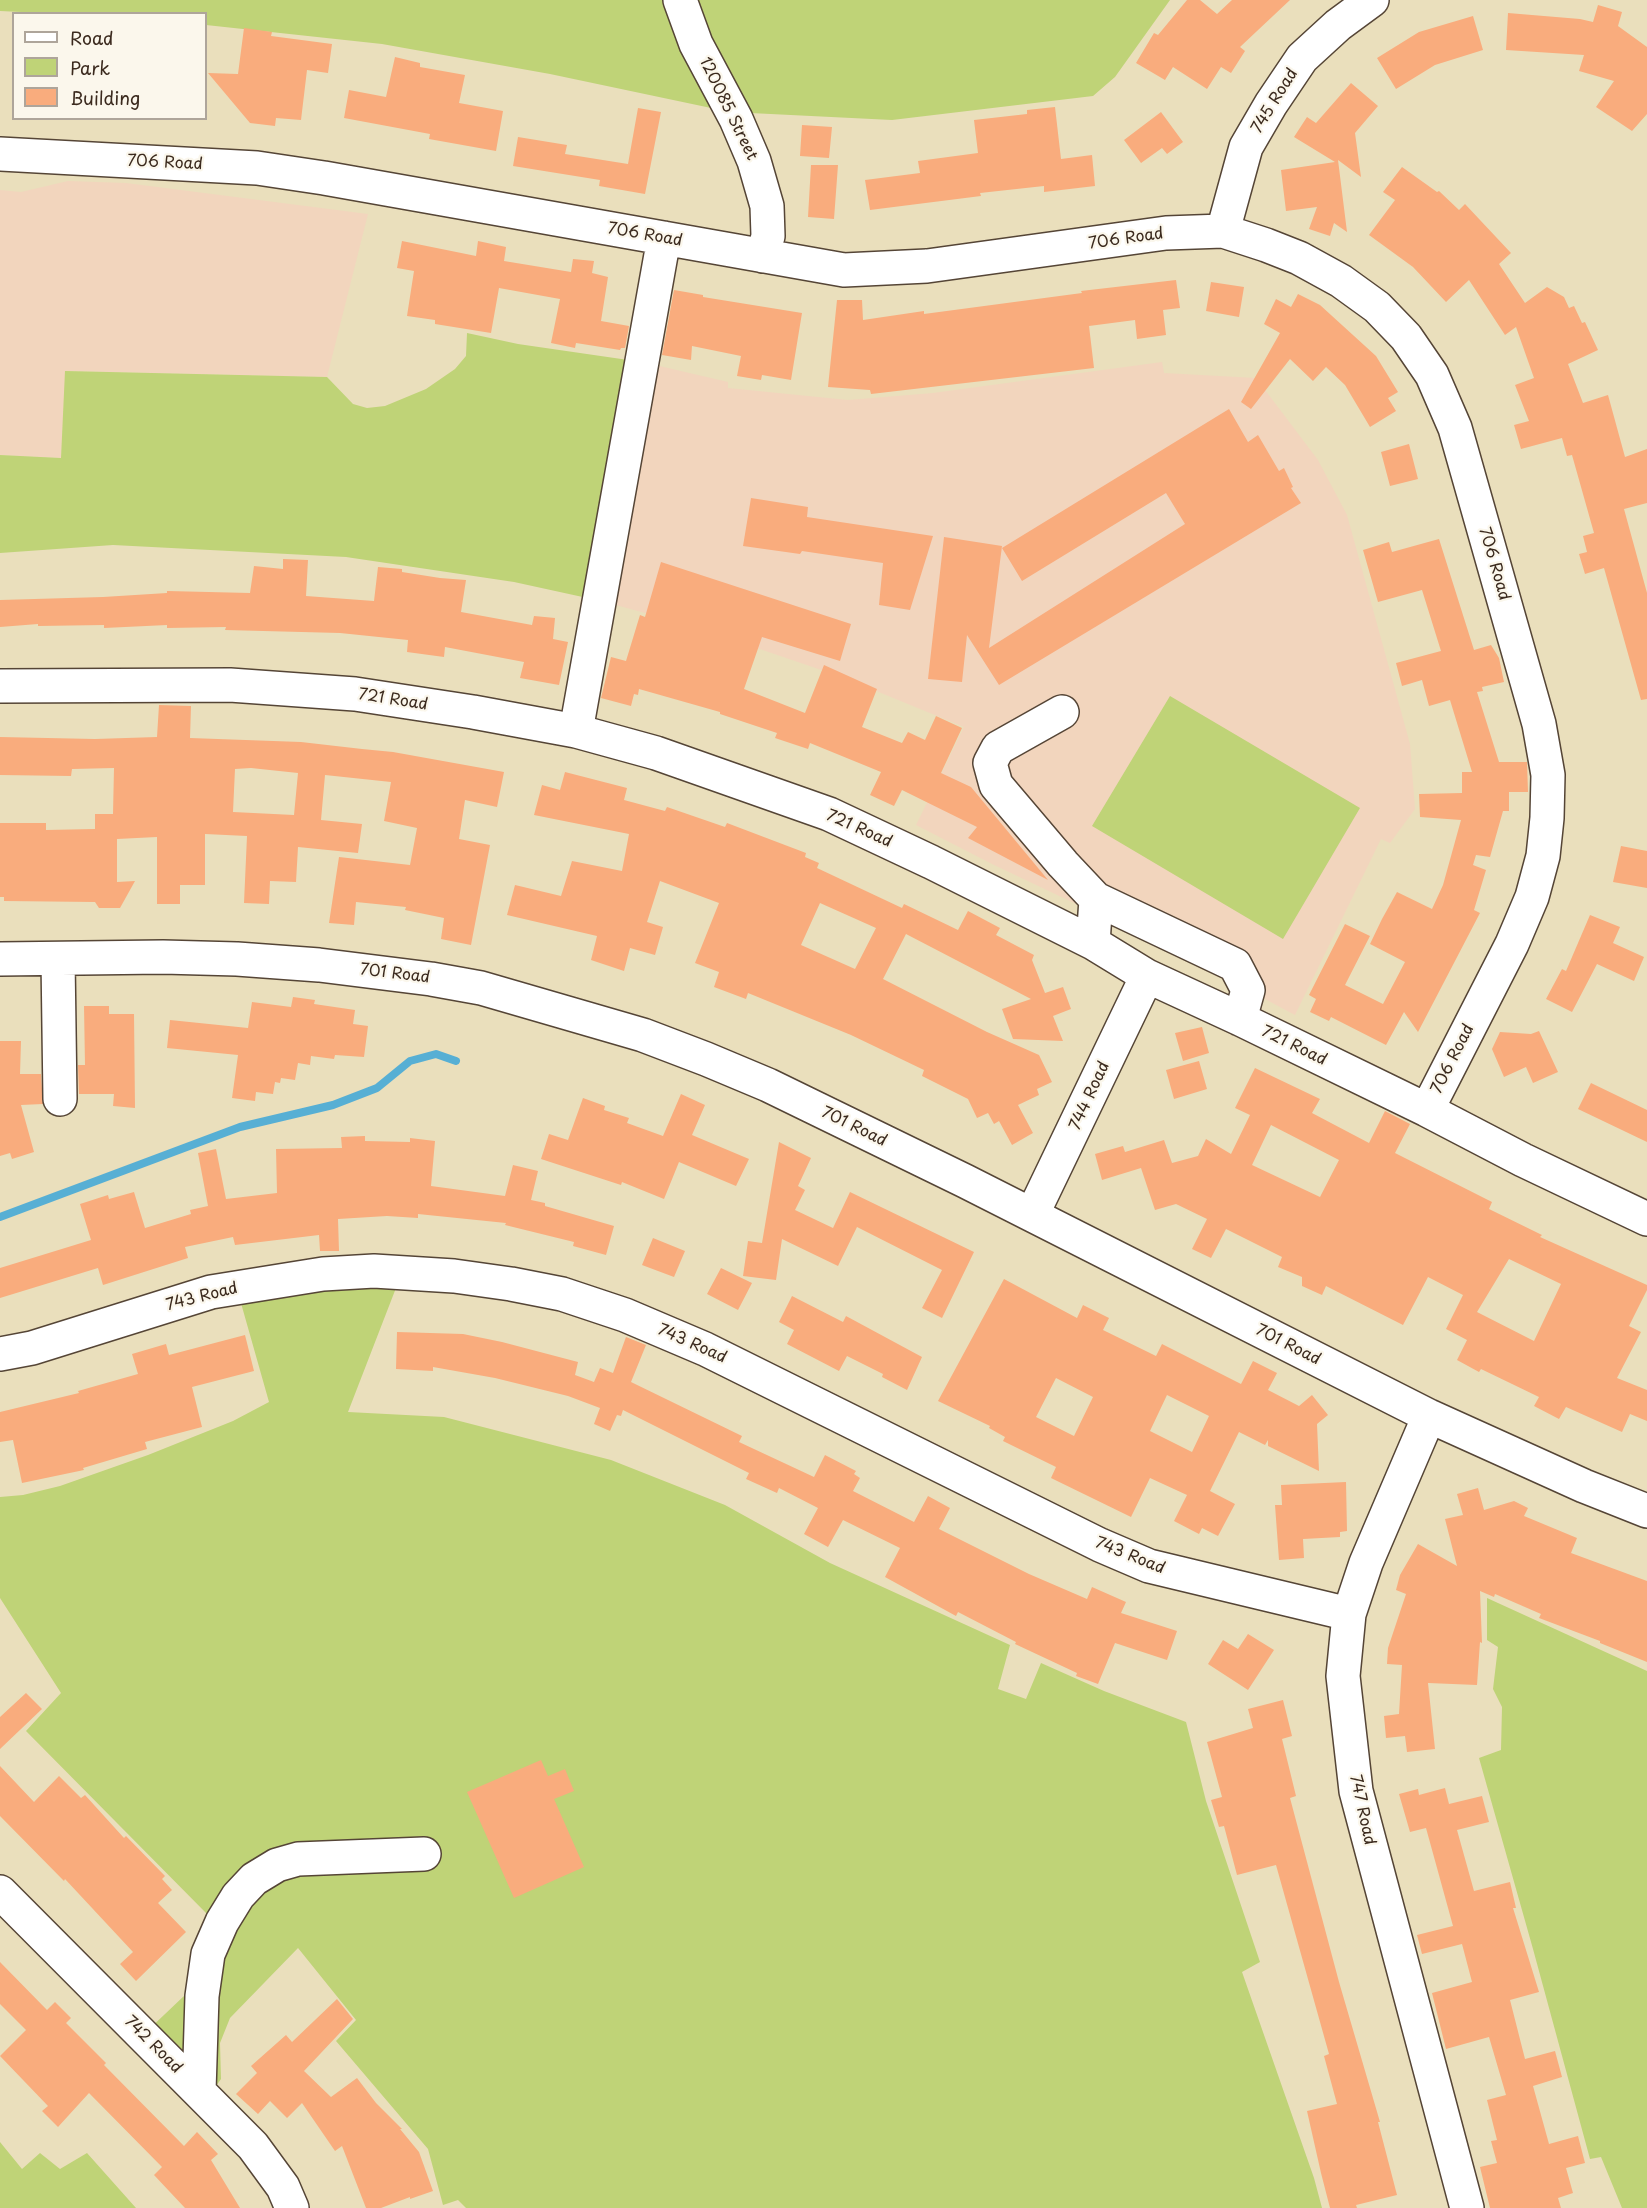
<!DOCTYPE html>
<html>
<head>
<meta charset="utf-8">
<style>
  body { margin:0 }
  #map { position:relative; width:1647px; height:2208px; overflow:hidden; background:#eadfbc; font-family:"Playpen Sans",sans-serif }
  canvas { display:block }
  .legend { position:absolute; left:12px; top:12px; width:195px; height:108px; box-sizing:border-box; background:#fbf7ec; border:2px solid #aea59a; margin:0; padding:8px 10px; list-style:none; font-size:18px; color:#3b2a1e }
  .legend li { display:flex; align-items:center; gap:12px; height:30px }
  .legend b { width:30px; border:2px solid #aea59a }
</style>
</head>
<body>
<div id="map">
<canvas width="1647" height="2208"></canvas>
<ul class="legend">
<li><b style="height:8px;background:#fff"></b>Road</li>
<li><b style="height:16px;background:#bfd377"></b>Park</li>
<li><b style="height:16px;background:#f9ac7d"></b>Building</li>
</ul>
</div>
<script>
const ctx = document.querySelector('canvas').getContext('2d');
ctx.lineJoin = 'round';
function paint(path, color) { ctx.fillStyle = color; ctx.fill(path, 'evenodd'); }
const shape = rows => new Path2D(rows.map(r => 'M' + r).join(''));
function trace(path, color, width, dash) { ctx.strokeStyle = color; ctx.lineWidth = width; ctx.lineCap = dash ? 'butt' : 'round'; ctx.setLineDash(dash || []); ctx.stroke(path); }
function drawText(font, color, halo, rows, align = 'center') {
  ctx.font = font + ' "Playpen Sans",sans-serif'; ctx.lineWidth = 4.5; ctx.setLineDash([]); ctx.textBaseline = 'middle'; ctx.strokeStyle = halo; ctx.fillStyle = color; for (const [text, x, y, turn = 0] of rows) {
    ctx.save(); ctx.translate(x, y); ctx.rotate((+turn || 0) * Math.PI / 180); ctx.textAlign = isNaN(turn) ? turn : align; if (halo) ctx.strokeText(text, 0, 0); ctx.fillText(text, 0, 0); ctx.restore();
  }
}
const built = shape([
  [68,181,126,183,368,214,327,377,66,371,61,458,0,455,0,190,21,192],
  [642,362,728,382,728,388,848,400,933,393,1162,362,1164,373,1256,378,1318,460,1347,515,1410,744,1415,809,1390,843,1381,839,1295,1015,1248,990,1161,949,1095,913,992,864,916,825,964,727,842,677,689,625,601,601]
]);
const green = shape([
  [0,0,1170,0,1115,77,1093,96,892,120,730,112,550,74,382,44,206,25,206,14,63,14,0,11],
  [467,333,518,344,642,362,601,601,514,582,346,557,113,545,0,553,0,455,61,458,65,371,327,377,353,404,367,408,385,406,426,389,455,369,466,356],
  [1170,696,1360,808,1283,939,1092,826],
  [401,1275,348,1412,444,1417,611,1460,725,1505,830,1563,1010,1645,998,1689,1026,1699,1041,1663,1104,1691,1186,1722,1206,1801,1260,1962,1242,1972,1314,2178,1322,2208,466,2208,458,2200,443,2205,428,2149,336,2041,356,2020,298,1948,230,2018,220,2043,221,2079,207,2099,144,2034,185,1995,208,1915,26,1731,61,1693,0,1598,0,1497,23,1495,60,1486,148,1455,233,1421,269,1402,237,1289],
  [1487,1598,1647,1671,1647,2208,1622,2208,1601,2157,1590,2159,1533,1949,1479,1758,1501,1750,1502,1707,1493,1689,1498,1647,1487,1640],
  [0,2142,22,2169,40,2153,60,2169,87,2153,136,2208,0,2208]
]);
const stream = shape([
  [0,1217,240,1127,333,1105,377,1088,410,1061,436,1054,456,1061]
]);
const building = shape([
  [1187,0,1200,0,1217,14,1232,0,1290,0,1240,47,1245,51,1231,73,1221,67,1207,89,1173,67,1165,80,1136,63,1154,33,1158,35],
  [1598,5,1622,12,1618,26,1647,47,1647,114,1632,131,1596,107,1614,81,1579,71,1584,55,1506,50,1508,13,1580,19,1593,22],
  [1473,16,1483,50,1435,65,1396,89,1377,58,1419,32],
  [244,28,272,32,271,36,332,44,328,73,307,70,301,120,276,118,275,126,250,123,208,73,238,74],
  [395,57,420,63,420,67,465,75,459,103,503,111,496,151,429,139,430,134,344,118,349,90,386,97],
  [1351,83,1378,106,1355,133,1361,177,1338,160,1347,232,1334,223,1330,236,1309,229,1317,207,1286,211,1281,170,1335,162,1294,137,1307,117,1316,123],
  [1055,107,1061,159,1092,155,1095,186,1044,192,1044,186,980,193,981,196,870,210,865,180,920,173,918,161,978,153,974,120,1027,114,1027,110],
  [638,108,661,112,645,194,599,186,600,180,513,166,518,137,567,145,565,154,628,164],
  [1161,112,1183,142,1167,154,1162,148,1141,163,1124,140],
  [802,125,832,127,829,158,800,156],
  [811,165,838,165,834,219,808,217],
  [1402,167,1437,192,1439,191,1459,210,1465,204,1511,253,1499,264,1525,303,1547,287,1564,297,1569,308,1574,306,1582,323,1585,322,1598,350,1568,364,1583,403,1608,395,1625,457,1647,449,1647,503,1624,509,1647,593,1647,699,1641,700,1604,568,1585,574,1579,554,1587,552,1583,536,1594,533,1572,455,1567,456,1562,438,1521,449,1514,425,1529,421,1515,385,1534,378,1516,327,1505,335,1469,280,1446,302,1413,267,1369,235,1395,200,1383,192],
  [402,241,476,256,478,241,506,247,504,261,571,272,573,259,594,261,592,273,608,277,601,321,629,326,625,348,621,348,620,350,576,343,575,348,551,343,560,299,499,288,491,333,435,324,435,320,407,316,414,271,397,268],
  [1176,280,1180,308,1163,310,1166,335,1137,339,1135,320,1089,326,1094,368,871,394,870,390,828,387,837,300,862,300,863,320,924,311,924,314,1082,293,1081,291],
  [1211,282,1244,287,1239,317,1206,311],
  [674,290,703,295,703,297,802,313,791,380,762,375,761,380,737,376,741,356,692,346,691,360,662,355],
  [1298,294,1320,305,1376,356,1398,392,1388,398,1396,411,1370,427,1345,385,1326,367,1313,381,1290,359,1251,409,1241,402,1280,333,1264,324,1276,299,1291,307],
  [1229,409,1248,442,1258,435,1279,471,1284,468,1293,487,1291,488,1301,503,999,685,967,635,962,682,928,679,944,537,1002,546,989,648,1185,524,1166,493,1022,581,1002,548],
  [1409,444,1418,479,1390,486,1381,452],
  [751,498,808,507,807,517,933,536,910,610,879,605,883,563,802,551,800,554,743,546],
  [1439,539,1474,650,1491,645,1499,658,1504,682,1482,687,1483,691,1477,692,1499,762,1527,762,1528,792,1509,792,1509,811,1503,811,1490,857,1476,855,1473,865,1486,870,1474,910,1480,913,1418,1032,1404,1012,1386,1045,1331,1017,1329,1021,1310,1012,1316,999,1309,995,1345,924,1370,936,1345,985,1383,1004,1405,962,1370,944,1382,919,1397,892,1432,909,1443,885,1461,820,1420,817,1419,794,1462,793,1462,772,1472,772,1450,700,1429,706,1422,680,1402,686,1396,663,1441,651,1422,590,1378,602,1363,550,1389,542,1392,552],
  [283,559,308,560,306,596,374,601,378,567,402,569,402,572,440,578,466,580,461,612,532,625,534,616,555,618,553,639,568,642,559,685,520,678,524,662,445,647,444,657,407,652,408,640,340,633,225,630,226,627,167,628,167,625,104,628,104,625,38,626,38,624,0,627,0,600,103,597,167,593,167,591,250,593,254,566,283,569],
  [661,562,851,624,840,661,762,637,744,689,805,713,824,665,877,689,862,727,902,743,908,732,925,740,936,716,962,728,941,773,971,787,1048,880,968,838,977,827,902,790,894,806,870,795,881,772,810,743,808,749,775,738,777,733,720,714,720,712,639,689,638,695,634,694,631,706,601,698,611,657,626,661,640,615,645,617],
  [159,705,191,706,190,738,301,742,362,749,393,752,504,772,497,807,465,800,459,839,490,845,471,945,441,939,444,918,405,910,406,907,356,902,354,925,329,923,339,857,410,865,417,828,384,821,391,782,325,775,321,820,362,824,358,853,298,847,296,882,270,881,269,904,244,903,247,836,205,834,205,885,180,885,180,904,157,904,157,837,117,839,117,882,135,881,120,908,99,908,95,902,4,901,4,897,0,897,0,823,46,823,46,830,95,829,95,814,113,814,114,768,72,769,71,776,0,775,0,737,95,739,157,737],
  [251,768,298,773,294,815,233,812,235,769],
  [565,772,627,788,624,800,665,811,667,807,725,827,727,823,806,853,805,857,819,863,817,868,902,908,904,904,958,930,968,911,1000,928,996,935,1034,955,1032,960,1045,993,1063,987,1071,1009,1053,1016,1063,1041,1013,1039,1002,1009,1031,999,906,934,883,979,987,1032,1039,1055,1052,1082,1037,1089,1039,1095,1018,1105,1033,1133,1012,1145,999,1121,994,1124,988,1113,977,1118,968,1099,922,1076,924,1070,851,1035,748,993,746,999,714,987,719,972,695,963,719,903,660,881,647,922,663,927,655,955,630,948,624,971,591,960,597,936,507,915,515,885,561,896,572,861,622,871,629,834,534,815,542,785,560,790],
  [820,903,876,928,855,969,801,945],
  [1621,846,1647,851,1647,888,1613,882],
  [1590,915,1620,927,1613,943,1644,957,1634,981,1597,964,1572,1012,1546,999,1562,969,1566,971],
  [293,997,315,1000,314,1004,355,1010,353,1024,368,1026,364,1057,335,1055,334,1059,311,1056,310,1065,298,1063,295,1080,281,1078,280,1083,275,1082,273,1094,256,1092,255,1101,232,1098,238,1055,167,1048,170,1020,248,1028,252,1002,291,1007],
  [84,1006,109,1006,109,1014,134,1014,135,1108,113,1106,114,1094,79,1094,78,1065,85,1065],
  [1202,1027,1209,1053,1183,1061,1175,1033],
  [1539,1031,1558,1072,1533,1083,1526,1067,1504,1077,1492,1049,1500,1032,1531,1034],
  [0,1041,21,1041,20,1074,41,1074,43,1104,21,1105,34,1152,12,1159,10,1153,0,1156],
  [1199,1061,1207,1089,1174,1099,1166,1070],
  [1255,1068,1320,1099,1312,1113,1369,1143,1385,1111,1410,1124,1395,1153,1492,1202,1489,1209,1542,1235,1540,1237,1647,1285,1647,1290,1629,1326,1641,1332,1617,1378,1647,1390,1647,1421,1630,1414,1622,1432,1566,1407,1559,1419,1534,1406,1539,1397,1481,1369,1479,1372,1457,1360,1467,1340,1446,1329,1463,1295,1428,1277,1403,1325,1326,1286,1322,1295,1302,1286,1302,1277,1278,1267,1282,1257,1226,1229,1211,1258,1192,1249,1207,1219,1176,1204,1155,1210,1141,1168,1102,1180,1095,1154,1123,1146,1125,1152,1164,1140,1172,1163,1198,1156,1206,1139,1231,1154,1250,1115,1235,1108],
  [1271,1125,1339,1160,1320,1197,1252,1165],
  [1509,1259,1561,1284,1534,1341,1477,1312],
  [1591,1083,1647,1110,1647,1142,1578,1109],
  [681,1094,705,1105,692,1135,749,1159,736,1186,679,1162,664,1199,622,1182,621,1185,541,1159,549,1134,568,1140,583,1098,605,1106,604,1110,629,1118,627,1123,663,1136],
  [365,1136,365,1141,410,1142,410,1138,435,1141,431,1186,505,1196,513,1165,538,1171,531,1200,545,1203,545,1206,614,1226,606,1255,573,1246,574,1242,505,1225,506,1223,418,1214,418,1218,387,1216,338,1219,339,1251,320,1251,319,1235,235,1245,233,1237,185,1247,188,1258,103,1285,98,1268,0,1298,0,1268,91,1240,80,1204,108,1195,109,1199,134,1192,145,1228,191,1214,190,1210,208,1206,198,1153,216,1149,226,1199,277,1193,276,1149,342,1148,341,1137],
  [779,1142,811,1158,798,1186,805,1190,795,1210,833,1228,850,1192,974,1252,942,1318,922,1308,942,1270,857,1227,838,1266,782,1239,776,1280,743,1276,748,1241,762,1243],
  [653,1238,685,1251,674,1277,642,1265],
  [721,1268,752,1283,738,1310,707,1294],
  [1004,1279,1077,1318,1083,1305,1109,1318,1103,1330,1156,1356,1162,1344,1241,1384,1253,1361,1277,1373,1268,1390,1299,1406,1312,1395,1328,1415,1317,1424,1319,1471,1268,1446,1268,1440,1265,1445,1239,1432,1210,1491,1235,1504,1218,1536,1202,1528,1199,1534,1174,1521,1187,1495,1150,1478,1131,1517,1051,1478,1056,1467,1003,1441,1005,1437,989,1428,990,1426,938,1401],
  [1056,1378,1093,1397,1074,1436,1036,1417],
  [1167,1395,1209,1416,1192,1452,1150,1431],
  [792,1296,843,1322,846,1316,922,1357,907,1390,882,1377,883,1374,847,1356,839,1371,787,1344,794,1330,779,1322],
  [397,1332,463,1334,502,1342,578,1362,575,1375,594,1382,600,1368,613,1373,626,1337,646,1345,631,1382,742,1436,739,1442,814,1477,825,1455,856,1471,854,1474,860,1478,853,1491,914,1522,928,1496,950,1508,939,1529,1029,1574,1087,1599,1092,1587,1126,1602,1121,1613,1177,1631,1167,1660,1115,1643,1098,1684,1076,1676,1077,1673,1015,1644,1016,1642,958,1612,956,1616,885,1577,900,1548,843,1520,828,1547,804,1534,818,1508,779,1488,777,1493,746,1479,749,1473,623,1410,621,1416,617,1415,610,1431,594,1424,600,1408,568,1396,495,1378,433,1367,433,1371,396,1369],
  [245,1335,254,1371,192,1387,202,1427,145,1442,147,1449,83,1468,84,1470,22,1483,13,1440,0,1442,0,1412,79,1393,78,1391,138,1374,132,1354,166,1344,169,1355],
  [1346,1482,1347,1531,1340,1532,1340,1537,1303,1539,1304,1558,1279,1560,1275,1505,1282,1505,1281,1485],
  [1478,1488,1484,1510,1514,1501,1528,1508,1524,1516,1577,1538,1571,1553,1647,1581,1647,1662,1600,1643,1600,1641,1539,1618,1541,1614,1495,1594,1494,1597,1480,1591,1482,1643,1480,1642,1477,1685,1428,1683,1435,1749,1407,1752,1405,1736,1386,1738,1384,1716,1399,1714,1402,1665,1387,1664,1388,1648,1406,1594,1396,1590,1400,1575,1418,1544,1457,1566,1445,1519,1463,1515,1457,1494],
  [1248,1634,1274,1650,1248,1690,1208,1664,1223,1640,1238,1649],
  [26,1693,42,1709,0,1749,0,1717],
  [1283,1700,1292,1736,1282,1739,1296,1796,1290,1798,1339,1982,1380,2122,1378,2122,1397,2195,1356,2205,1357,2208,1330,2208,1321,2173,1307,2111,1337,2104,1324,2056,1329,2054,1276,1865,1237,1875,1224,1826,1219,1827,1211,1800,1222,1797,1207,1742,1253,1728,1248,1709],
  [541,1760,548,1776,565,1769,574,1791,554,1799,584,1867,514,1898,467,1792],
  [0,1766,34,1802,59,1776,81,1798,85,1795,124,1838,126,1836,165,1876,162,1879,172,1890,158,1903,186,1932,136,1981,120,1964,133,1952,65,1879,64,1881,0,1816],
  [1445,1788,1449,1804,1482,1796,1489,1822,1457,1830,1474,1891,1510,1882,1516,1908,1513,1908,1539,1992,1510,2000,1525,2059,1555,2051,1562,2077,1533,2086,1549,2144,1578,2136,1585,2163,1566,2168,1573,2193,1558,2198,1561,2208,1490,2208,1480,2167,1497,2163,1491,2141,1497,2140,1487,2100,1506,2095,1489,2037,1446,2049,1432,1993,1472,1982,1462,1944,1422,1954,1417,1935,1453,1926,1426,1828,1410,1832,1399,1794,1418,1789,1419,1795],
  [0,1962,47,2010,55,2002,71,2018,66,2023,106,2063,104,2065,184,2146,197,2132,218,2154,211,2160,240,2208,185,2208,154,2175,162,2167,89,2093,58,2127,42,2111,48,2106,0,2056,26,2030,0,2004],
  [337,1999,353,2019,304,2071,331,2097,357,2078,376,2103,402,2129,400,2129,419,2152,433,2191,410,2199,410,2197,381,2208,366,2208,342,2146,335,2151,302,2103,287,2118,270,2101,258,2114,236,2094,257,2073,251,2066,286,2035,292,2042]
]);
const minor = shape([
  [680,0,696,44,736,119,754,161,767,206,768,236,763,256],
  [0,154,257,168,324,178,844,270,927,266,1166,233,1223,231,1266,245,1299,258,1341,281,1377,307,1406,337,1432,375,1455,428,1539,724,1548,775,1547,818,1543,856,1532,897,1512,944,1427,1110],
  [1223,231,1246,147,1271,104,1302,58,1338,25,1372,0],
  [0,686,230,685,355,694,473,712,576,731,656,753,829,814,931,862,1093,943,1147,976,1240,1019,1427,1110,1523,1160,1647,1219],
  [1062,712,998,748,990,763,996,785,1063,864,1096,899,1093,943],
  [576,731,664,238],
  [1096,899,1235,965,1248,990,1240,1019],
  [0,959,163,957,237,959,319,965,431,979,481,988,643,1035,706,1059,768,1085,965,1181,1429,1416,1584,1486,1647,1511],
  [58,959,60,1099],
  [1032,1215,1147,976],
  [0,1354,32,1348,211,1292,323,1274,374,1271,454,1276,511,1284,562,1294,625,1315,705,1349,1100,1545,1149,1566,1349,1614],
  [1429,1416,1366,1563,1349,1614,1343,1676,1356,1791,1467,2208],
  [0,1892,253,2146,283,2187,292,2208],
  [199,2091,202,1996,208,1954,222,1922,238,1896,254,1879,277,1865,298,1859,424,1854]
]);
const streetNames = [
  ["745 Road",1275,101,-58],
  ["120085 Street",728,109,64],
  ["706 Road",165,163,3],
  ["706 Road",645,235,10],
  ["706 Road",1126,239,-8],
  ["706 Road",1494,564,74],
  ["721 Road",393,700,9],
  ["721 Road",859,829,24],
  ["701 Road",395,974,7],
  ["721 Road",1294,1046,26],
  ["706 Road",1453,1059,-63],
  ["744 Road",1090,1096,-65],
  ["701 Road",854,1127,26],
  ["743 Road",202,1297,-14],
  ["743 Road",692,1344,24],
  ["701 Road",1288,1345,27],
  ["743 Road",1130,1556,22],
  ["747 Road",1362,1810,78],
  ["742 Road",153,2045,45]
];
paint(built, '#f2d5bd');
paint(green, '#bfd377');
trace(stream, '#57afd4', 8);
paint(building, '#f9ac7d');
trace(minor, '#554536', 36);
trace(minor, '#fff', 33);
drawText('16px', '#3b2a1e', '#fbf7ec', streetNames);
</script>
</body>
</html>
